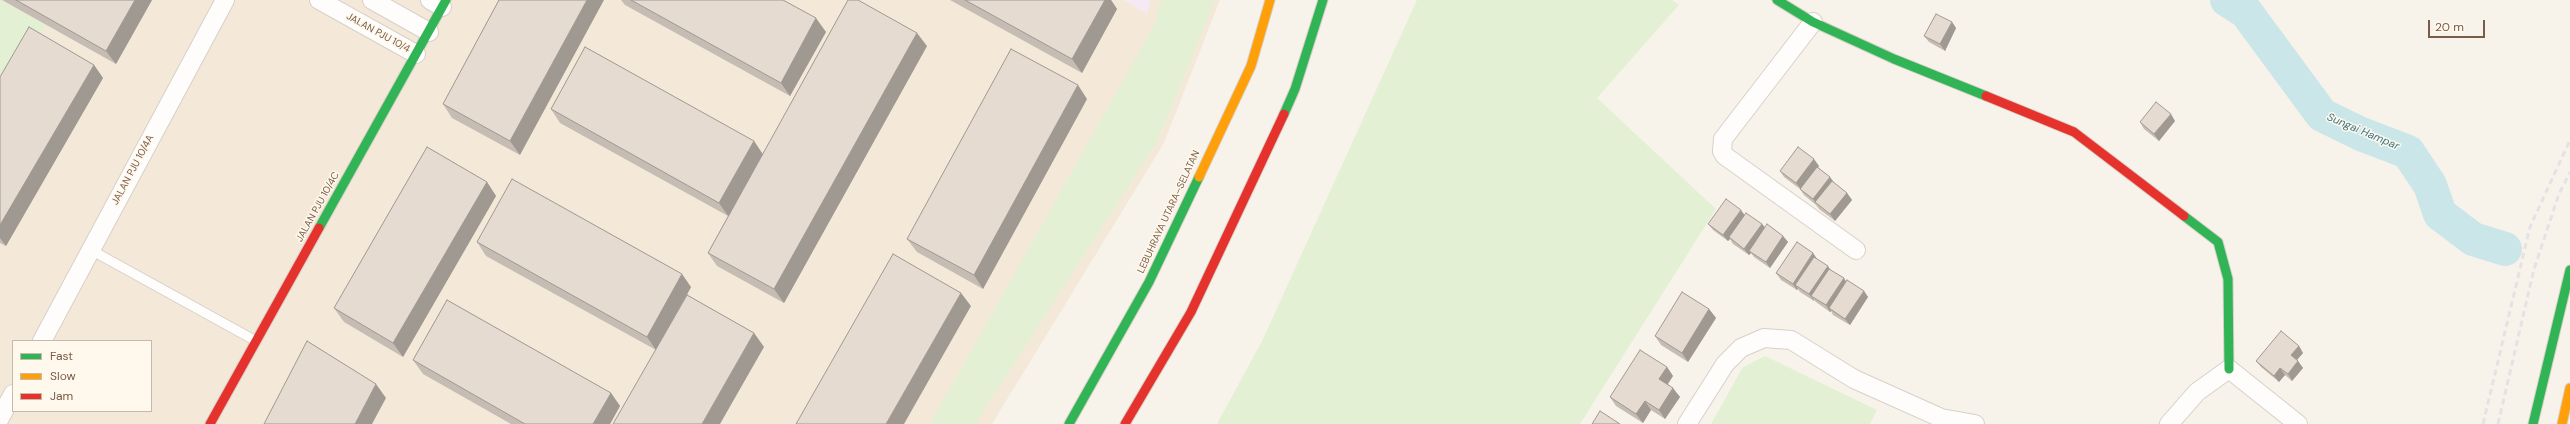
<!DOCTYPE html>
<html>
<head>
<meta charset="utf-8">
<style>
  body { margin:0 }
  #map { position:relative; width:2570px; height:424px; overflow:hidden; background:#f8f3ea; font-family:"DM Sans",sans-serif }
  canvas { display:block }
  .legend { position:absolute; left:12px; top:340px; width:140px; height:72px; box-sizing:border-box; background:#fff8ec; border:1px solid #c9b9aa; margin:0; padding:5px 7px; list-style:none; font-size:12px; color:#795b47 }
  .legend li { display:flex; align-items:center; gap:8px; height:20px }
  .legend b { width:20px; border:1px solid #c9b9aa }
  .scale { position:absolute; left:2428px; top:20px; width:57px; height:18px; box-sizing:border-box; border:2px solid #795b47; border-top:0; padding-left:5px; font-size:12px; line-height:14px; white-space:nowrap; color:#795b47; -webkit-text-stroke:3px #fff8ec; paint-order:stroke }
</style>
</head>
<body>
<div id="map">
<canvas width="2570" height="424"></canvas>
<ul class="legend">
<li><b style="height:5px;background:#30b455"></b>Fast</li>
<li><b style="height:5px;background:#ff9f0a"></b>Slow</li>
<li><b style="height:5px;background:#e5322d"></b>Jam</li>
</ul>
<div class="scale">20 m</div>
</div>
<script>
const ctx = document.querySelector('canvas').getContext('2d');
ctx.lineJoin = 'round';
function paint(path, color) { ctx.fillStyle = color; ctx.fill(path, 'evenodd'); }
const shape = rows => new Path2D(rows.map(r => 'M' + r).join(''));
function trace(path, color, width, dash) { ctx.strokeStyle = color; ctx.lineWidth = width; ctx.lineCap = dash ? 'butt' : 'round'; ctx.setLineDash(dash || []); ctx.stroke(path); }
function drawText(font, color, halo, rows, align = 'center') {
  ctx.font = font + ' "DM Sans",sans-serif'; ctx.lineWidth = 3; ctx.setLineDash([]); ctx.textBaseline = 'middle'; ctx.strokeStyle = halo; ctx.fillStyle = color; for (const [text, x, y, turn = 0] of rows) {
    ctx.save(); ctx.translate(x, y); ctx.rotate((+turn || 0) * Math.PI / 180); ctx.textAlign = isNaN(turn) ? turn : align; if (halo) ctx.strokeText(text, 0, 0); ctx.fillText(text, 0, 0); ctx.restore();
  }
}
const residential = shape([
  [0,0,1220,0,1164,143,992,424,0,424],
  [13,341,151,341,151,411,13,411]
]);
const education = shape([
  [1123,0,1150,0,1147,14]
]);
const green = shape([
  [0,0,46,25,0,105],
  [1161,0,1215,0,1157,142,975,424,930,424,1156,22],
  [1417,0,1672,0,1679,5,1597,98,1716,209,1580,424,1217,424,1263,339],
  [1765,356,1877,410,1870,424,1711,424,1743,367]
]);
const river = shape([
  [2227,0,2246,12,2322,115,2361,134,2408,152,2430,185,2440,214,2473,239,2505,249]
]);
const lane = shape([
  [91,250,256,341]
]);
const street = shape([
  [319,0,416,54],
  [372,0,429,32],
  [430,0,442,7],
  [1813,22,1723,139,1722,151,1725,156,1856,250],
  [42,341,225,0],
  [0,418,13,394],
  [1687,424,1725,364,1741,348,1764,338,1791,340,1854,379,1941,418,1975,424],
  [2169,424,2197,392,2229,369,2298,424]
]);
const fast = shape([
  [1777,0,1813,22,1894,59,1986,96],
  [1284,114,1295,89,1323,0],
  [2184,216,2218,242,2228,279,2229,369],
  [319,228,446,0],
  [1069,424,1149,282,1199,177],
  [2533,424,2570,270]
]);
const slow = shape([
  [1199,177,1251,66,1270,0],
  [2562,424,2570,388]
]);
const jam = shape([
  [1986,96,2074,132,2184,216],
  [210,424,319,228],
  [1125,424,1191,312,1284,114]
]);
const rail = shape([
  [2483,424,2530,227,2570,140],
  [2498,424,2534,269,2559,194,2570,172]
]);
const wall = shape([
  [2,0,152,0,116,64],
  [499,0,520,155,452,118,443,104],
  [621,0,783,0,826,32,790,96,625,5],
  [950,0,1111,0,1117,9,1082,73],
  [1952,22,1956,28,1945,51,1929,42,1924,36],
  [927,46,784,303,717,266,708,253,728,216,560,123,551,109,754,141,763,154],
  [94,65,103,78,6,246,0,243,0,77],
  [1087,99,983,289,917,252,907,239],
  [2175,121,2159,141,2144,129,2140,122],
  [1819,166,1818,167,1834,183,1847,193,1852,200,1835,221,1819,209,1816,205,1804,195,1800,189,1784,177,1780,171],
  [487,182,496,196,403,357,344,322,334,308],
  [1745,215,1762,224,1765,227,1783,236,1788,242,1770,268,1754,257,1751,253,1749,255,1733,244,1730,239,1728,241,1713,230,1708,224],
  [477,242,691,287,687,295,754,333,764,347,656,350,486,256],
  [1813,253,1817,259,1846,282,1864,291,1868,297,1850,325,1833,315,1831,311,1830,312,1816,302,1814,300,1814,301,1800,292,1798,289,1797,290,1781,280,1776,273],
  [1709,309,1716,318,1688,362,1661,345,1655,336],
  [2299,346,2303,353,2297,360,2303,368,2292,381,2285,375,2279,382,2261,367,2256,361],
  [413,360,611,393,620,406,610,424,511,424,423,374],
  [1667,367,1673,376,1668,384,1680,397,1665,419,1651,410,1643,423,1616,406,1610,397]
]);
const shadedWall = shape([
  [135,0,152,0,116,64,106,51],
  [587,0,604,0,520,155,510,141],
  [1105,0,1111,0,1117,9,1082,73,1072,59],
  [816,18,826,32,790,96,781,83],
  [1952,22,1956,28,1945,51,1940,44],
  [917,33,927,46,784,303,774,289],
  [94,65,103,78,6,246,0,238,0,225],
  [1078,85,1087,99,983,289,974,275],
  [2171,114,2175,121,2159,141,2154,134],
  [754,141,763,155,729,217,719,203],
  [1814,159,1819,166,1801,189,1796,183],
  [1830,177,1835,184,1816,203,1813,199],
  [487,182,496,196,403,357,393,343],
  [1847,193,1852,200,1835,221,1830,214],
  [1741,210,1746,217,1729,237,1730,239,1728,241,1723,235],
  [1762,224,1767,230,1749,251,1751,253,1749,255,1744,249],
  [1783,236,1788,242,1770,268,1766,262],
  [1813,253,1817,259,1799,288,1795,285,1798,289,1797,290,1793,284],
  [1828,266,1832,273,1811,296,1814,300,1814,301,1809,294],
  [682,274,691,287,656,350,647,337],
  [1844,278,1848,285,1829,308,1831,311,1830,312,1826,305],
  [1864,291,1868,297,1850,325,1845,319],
  [961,293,971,306,904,424,886,424],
  [1709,309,1716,318,1688,362,1682,353],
  [754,333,764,347,720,424,702,424],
  [2299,346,2303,353,2296,361,2291,355],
  [2298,361,2303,368,2292,381,2288,374],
  [1667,367,1673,376,1665,388,1659,379],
  [2280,368,2285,375,2279,382,2274,376],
  [376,384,386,398,372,424,355,424],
  [1673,388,1680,397,1665,419,1659,410],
  [611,393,620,406,610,424,593,424],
  [1645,401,1651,410,1643,423,1636,414]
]);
const building = shape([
  [16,0,135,0,106,51,16,0],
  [499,0,587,0,510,141,443,104,499,0],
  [631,0,783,0,816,18,781,83,631,0],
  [848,0,858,0,917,33,774,289,708,253,848,0],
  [965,0,1105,0,1072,59,965,0],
  [1936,14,1952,22,1940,44,1924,36,1936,14],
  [29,27,94,65,0,225,0,77,29,27],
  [585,47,754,141,719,203,551,109,585,47],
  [1011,49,1078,85,974,275,907,239,1011,49],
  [2156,102,2171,114,2154,134,2140,122,2156,102],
  [427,147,487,182,393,343,334,308,427,147],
  [1798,147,1814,159,1796,183,1780,171,1798,147],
  [1817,167,1830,177,1813,199,1800,189,1817,167],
  [512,179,682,274,647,337,477,242,512,179],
  [1832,181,1847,193,1830,214,1815,202,1832,181],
  [1726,199,1741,210,1723,235,1708,224,1726,199],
  [1746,213,1762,224,1744,249,1729,237,1746,213],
  [1767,224,1783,236,1766,262,1749,251,1767,224],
  [1797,242,1813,253,1793,284,1776,273,1797,242],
  [893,254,961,293,886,424,796,424,893,254],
  [1814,257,1828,266,1809,294,1795,285,1814,257],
  [1829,269,1844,278,1826,305,1811,296,1829,269],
  [1847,280,1864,291,1845,319,1829,308,1847,280],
  [1682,292,1709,309,1682,353,1655,336,1682,292],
  [687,295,754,333,702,424,613,424,687,295],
  [447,300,611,393,593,424,525,424,413,360,447,300],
  [2281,331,2299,346,2291,355,2298,361,2288,374,2280,368,2274,376,2256,361,2281,331],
  [307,341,376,384,355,424,264,424,307,341],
  [1640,350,1667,367,1659,379,1673,388,1659,410,1645,401,1636,414,1610,397,1640,350],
  [1600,411,1620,424,1592,424,1600,411]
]);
const streetNames = [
  ["JALAN PJU 10/4",378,33,29],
  ["JALAN PJU 10/4A",133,170,-62],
  ["JALAN PJU 10/4C",318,207,-61],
  ["LEBUHRAYA UTARA–SELATAN",1169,212,-65]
];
const waterNames = [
  ["Sungai Hampar",2363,132,23]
];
paint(residential, '#f4e9d9');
paint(education, '#f5e9f3');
paint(green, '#e3f0d3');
trace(river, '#cae6e9', 34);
trace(lane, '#d7d0c8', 11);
trace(street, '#d7d0c8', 20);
trace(fast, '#d7cfc6', 11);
trace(slow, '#d7cfc6', 11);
trace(jam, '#d7cfc6', 11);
trace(lane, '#fefdfc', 9);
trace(street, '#fefdfc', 18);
trace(fast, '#30b455', 9);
trace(slow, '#ff9f0a', 9);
trace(jam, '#e5322d', 9);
trace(rail, '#e5e1e5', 3, [6, 4]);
paint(wall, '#c5bcb4');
paint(shadedWall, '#a09992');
paint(building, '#e5dbd1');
trace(building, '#a09992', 1);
drawText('10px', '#795b47', '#fff8ec', streetNames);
drawText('italic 11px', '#3b7787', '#fff8ec', waterNames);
</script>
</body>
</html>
